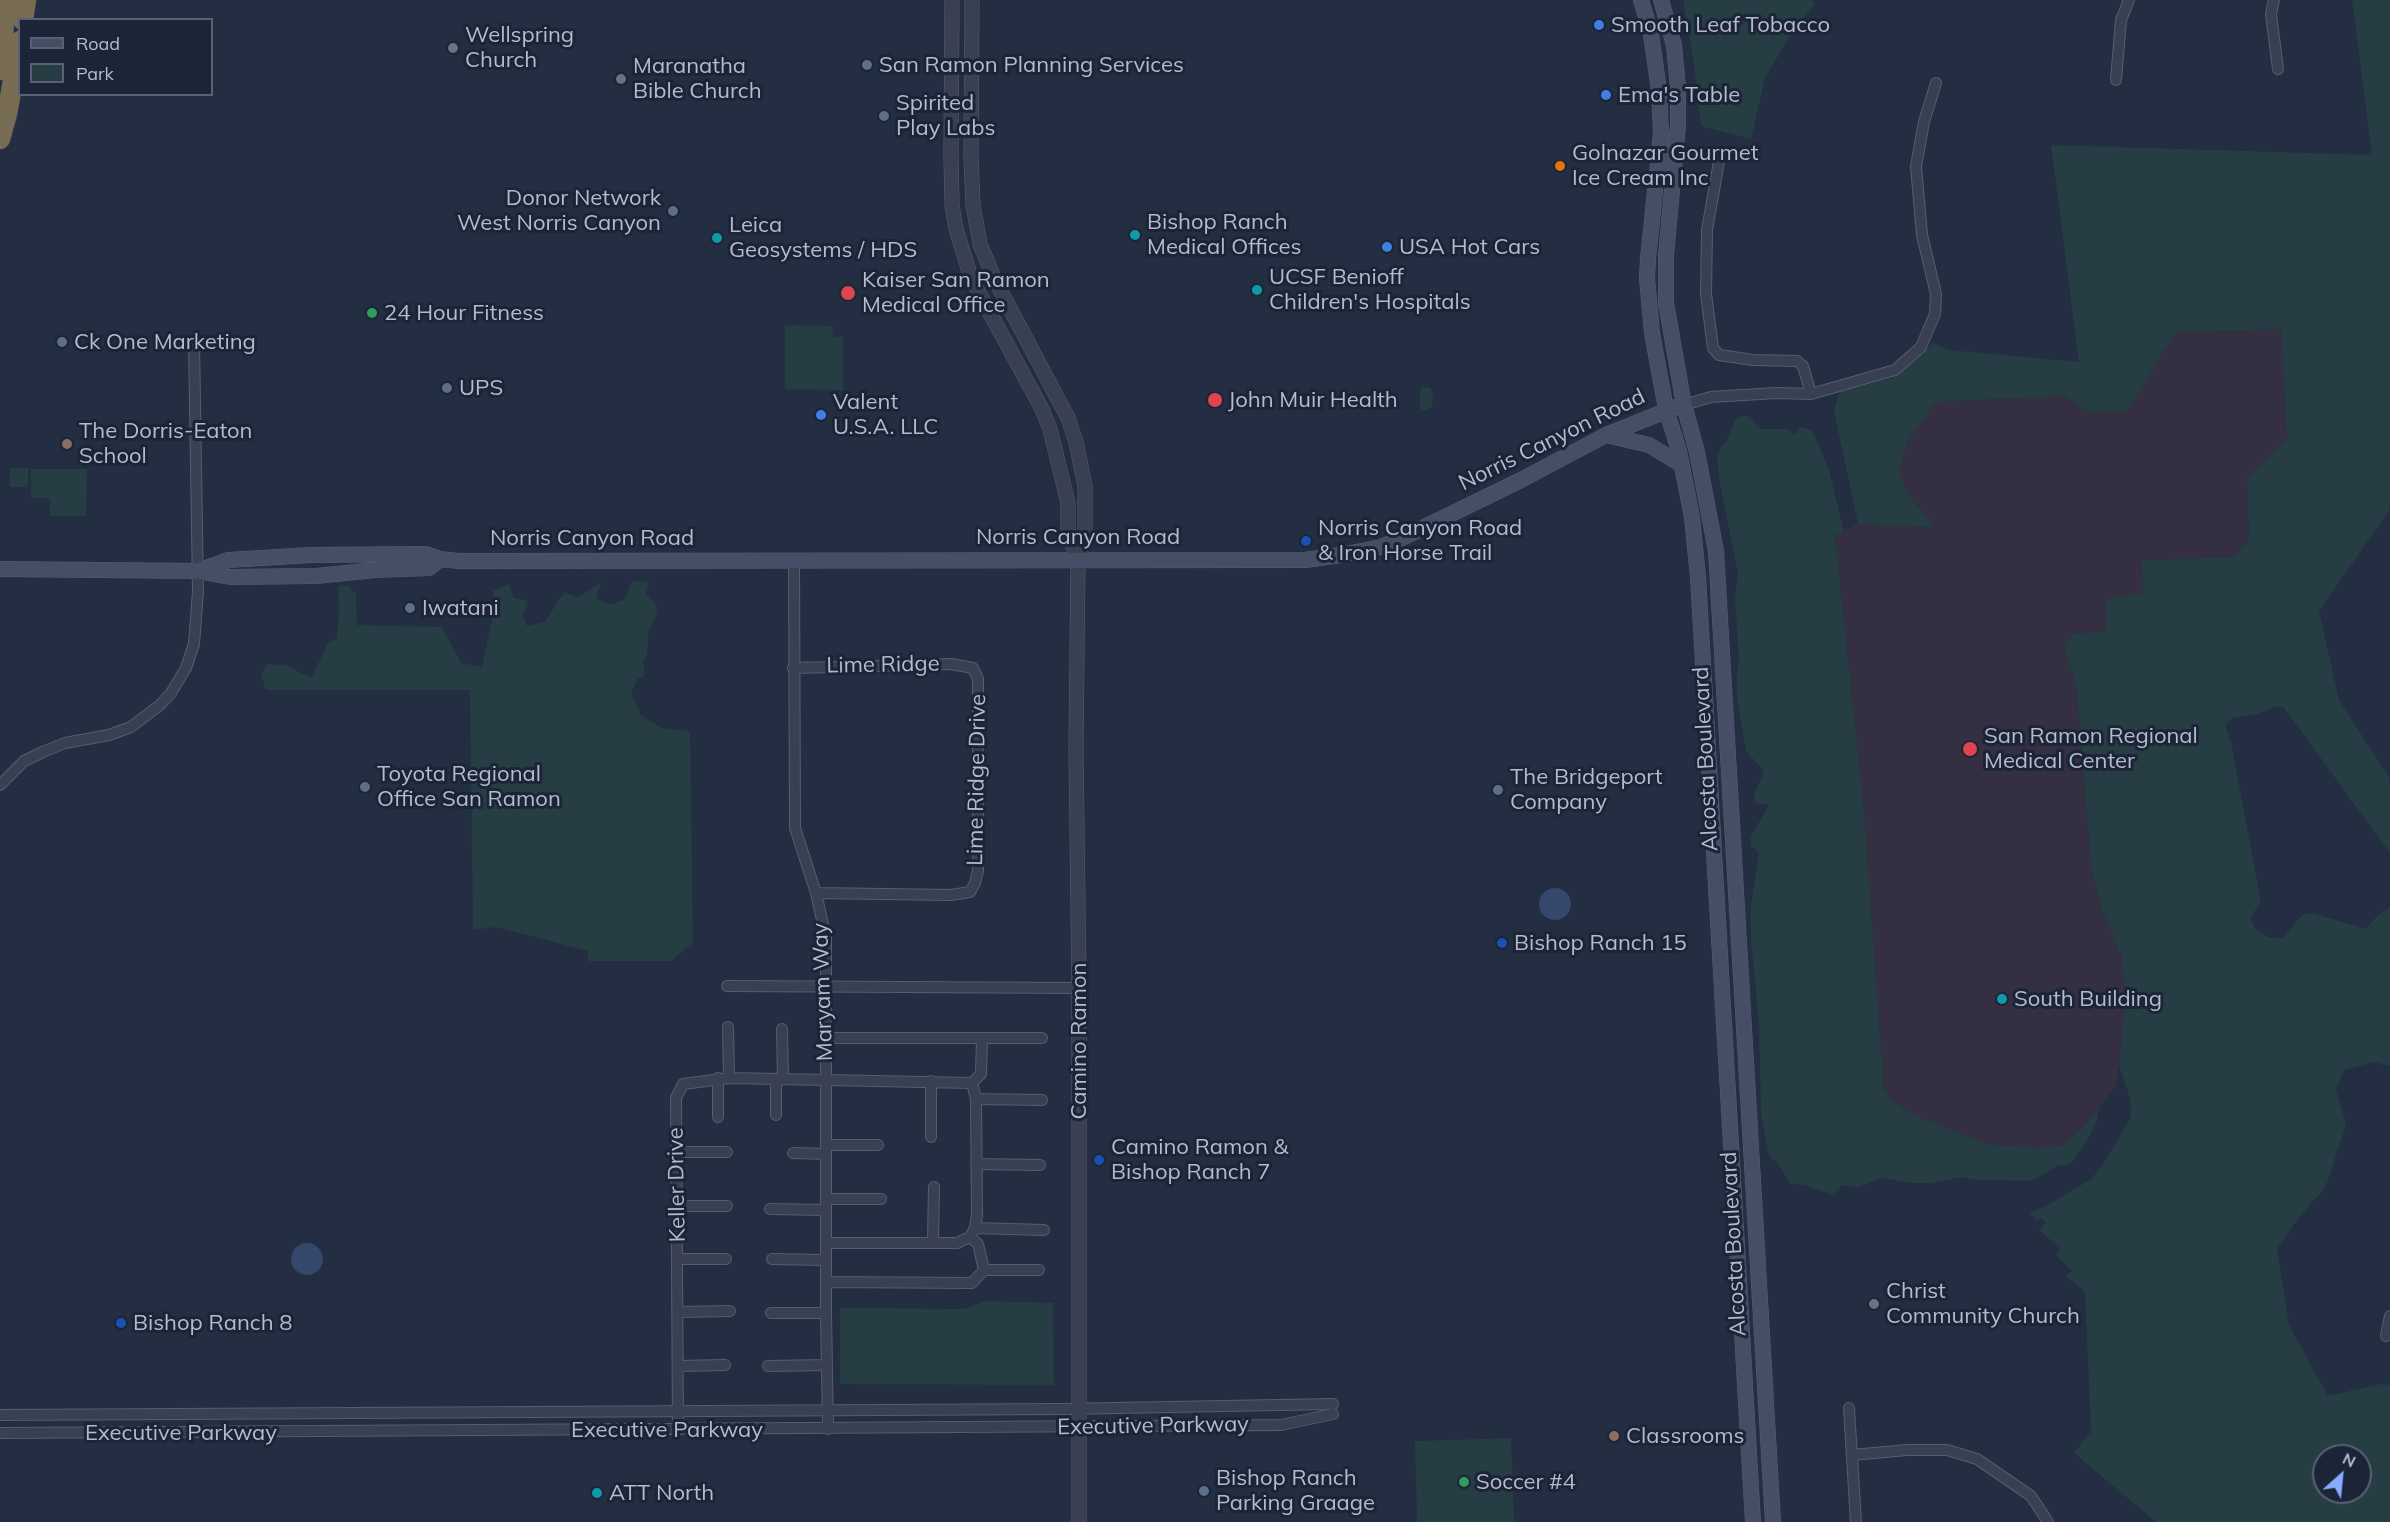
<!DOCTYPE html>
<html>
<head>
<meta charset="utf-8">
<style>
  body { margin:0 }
  #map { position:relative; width:2390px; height:1522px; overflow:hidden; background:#232e42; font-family:Mulish,sans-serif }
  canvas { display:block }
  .legend { position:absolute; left:18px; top:18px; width:195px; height:78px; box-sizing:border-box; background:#1c2537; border:2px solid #596173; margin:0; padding:8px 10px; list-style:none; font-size:18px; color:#b4bbcc }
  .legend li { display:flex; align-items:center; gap:12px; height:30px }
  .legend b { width:30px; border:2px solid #596173 }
  .north { position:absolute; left:2312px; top:1444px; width:60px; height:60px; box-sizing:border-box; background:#1c2537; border:2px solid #596173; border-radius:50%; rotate:27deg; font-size:16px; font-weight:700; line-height:24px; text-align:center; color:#b4bbcc }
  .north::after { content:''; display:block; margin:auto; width:21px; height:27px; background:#86abff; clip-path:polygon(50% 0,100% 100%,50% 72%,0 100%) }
</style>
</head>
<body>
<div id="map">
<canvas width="2390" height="1522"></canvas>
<ul class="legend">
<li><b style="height:8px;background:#454e65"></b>Road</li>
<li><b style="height:16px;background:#253d43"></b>Park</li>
</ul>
<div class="north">N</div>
</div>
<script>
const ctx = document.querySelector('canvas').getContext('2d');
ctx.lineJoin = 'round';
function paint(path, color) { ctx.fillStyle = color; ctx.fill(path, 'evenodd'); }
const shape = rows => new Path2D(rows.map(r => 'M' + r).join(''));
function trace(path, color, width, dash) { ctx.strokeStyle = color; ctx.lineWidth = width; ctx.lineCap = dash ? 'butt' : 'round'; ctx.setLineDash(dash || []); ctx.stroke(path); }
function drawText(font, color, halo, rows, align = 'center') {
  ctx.font = font + ' Mulish,sans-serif'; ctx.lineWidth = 6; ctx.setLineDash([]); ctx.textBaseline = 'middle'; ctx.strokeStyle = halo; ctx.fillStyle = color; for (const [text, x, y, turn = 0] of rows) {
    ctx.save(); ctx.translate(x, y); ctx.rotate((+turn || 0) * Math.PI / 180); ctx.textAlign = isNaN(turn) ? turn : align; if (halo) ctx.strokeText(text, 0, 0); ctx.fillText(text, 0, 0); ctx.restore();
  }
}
const medical = shape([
  [2281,329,2287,439,2247,479,2249,538,2235,557,2142,560,2143,594,2107,631,2073,634,2064,645,2077,691,2091,867,2104,915,2122,959,2125,998,2117,1085,2085,1125,2063,1145,2037,1148,1988,1144,1913,1114,1892,1101,1884,1088,1864,809,1835,534,1858,524,1934,527,1906,492,1899,469,1908,441,1936,402,2065,396,2088,412,2127,412,2176,332]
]);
const green = shape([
  [1683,0,1813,0,1815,4,1794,29,1765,78,1751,139,1701,126,1694,63],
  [2352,0,2390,0,2390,509,2319,611,2339,700,2390,779,2390,853,2284,708,2277,706,2258,714,2232,718,2225,725,2231,742,2261,902,2250,918,2256,930,2269,938,2283,938,2302,915,2312,913,2366,929,2376,917,2390,907,2390,1066,2374,1062,2344,1070,2336,1089,2346,1125,2326,1186,2294,1224,2277,1249,2289,1325,2328,1396,2381,1384,2390,1385,2390,1522,2156,1522,2074,1453,2091,1431,2085,1292,2066,1276,2072,1271,2056,1255,2061,1249,2039,1230,2046,1222,2041,1218,2037,1221,2029,1213,2052,1203,2091,1179,2102,1166,2124,1129,2130,1119,2131,1108,2130,1098,2119,1066,2125,998,2122,959,2104,915,2091,867,2077,691,2064,645,2073,634,2107,631,2106,599,2143,594,2142,560,2235,557,2249,539,2247,479,2287,439,2281,329,2176,332,2127,412,2088,412,2065,396,1936,402,1908,441,1899,469,1906,492,1935,527,1858,524,1834,411,1839,392,1892,378,1907,368,1933,343,1949,350,2079,362,2051,145,2372,155],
  [2324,1456,2360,1456,2360,1492,2324,1492],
  [785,325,832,326,833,337,843,337,843,390,785,389],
  [1422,387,1430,388,1433,394,1432,407,1428,410,1422,410,1420,404,1420,391],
  [1741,416,1747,416,1761,429,1786,429,1795,434,1799,427,1812,430,1829,470,1844,531,1835,535,1864,809,1884,1088,1892,1101,1913,1114,1988,1144,2037,1148,2063,1145,2085,1125,2099,1108,2097,1120,2089,1137,2075,1159,2067,1165,2058,1165,2045,1174,2029,1181,1975,1180,1961,1177,1932,1183,1912,1183,1883,1178,1857,1187,1842,1185,1832,1195,1805,1185,1790,1184,1778,1163,1769,1157,1761,1114,1759,1024,1751,940,1751,905,1759,853,1751,846,1751,836,1769,805,1755,803,1754,795,1764,771,1746,751,1737,698,1737,670,1739,662,1735,599,1738,573,1720,484,1717,457,1720,448,1727,439,1735,420],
  [10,468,28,468,28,487,10,487],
  [31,469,87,469,86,516,50,516,50,498,31,498],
  [632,581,649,582,646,594,656,604,657,614,649,629,647,654,643,663,645,671,643,678,637,679,631,694,641,715,661,728,690,731,693,943,671,961,588,961,588,951,496,927,473,930,470,690,266,690,261,675,267,664,285,665,312,678,327,644,337,638,339,608,338,588,340,585,349,586,356,594,357,625,442,627,461,663,482,667,493,614,493,590,509,584,514,598,528,601,523,616,527,626,545,622,564,592,577,597,601,583,596,599,611,604,624,600],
  [986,1301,1053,1303,1054,1385,840,1384,840,1308,964,1309],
  [1511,1438,1514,1522,1417,1522,1415,1441]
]);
const water = shape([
  '1539 904a16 16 0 1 1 32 0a16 16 0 1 1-32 0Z',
  '291 1259a16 16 0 1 1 32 0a16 16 0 1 1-32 0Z'
]);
const minor = shape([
  [2274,0,2271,14,2278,69],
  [2116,80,2121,20,2129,0],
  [1720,156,1707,230,1706,294,1713,348,1719,355,1753,360,1797,361,1803,366,1811,394],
  [1684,405,1711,397,1777,393,1811,394,1895,370,1921,347,1935,314,1936,294,1922,235,1916,166,1924,122,1936,83],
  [794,560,795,828,816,893,826,938,826,1313,828,1429],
  [793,668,951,664,973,668,978,679,978,871,975,883,970,892,951,895,816,893],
  [0,785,24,761,45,751,65,743,109,735,131,727,160,705,171,693,186,668,194,644,198,591,194,341],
  [727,986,1079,988],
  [728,1027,729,1078],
  [782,1029,783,1079],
  [826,1038,1042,1038],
  [718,1078,718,1117],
  [776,1080,776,1115],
  [972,1083,981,1074,982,1038],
  [976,1099,1042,1100],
  [931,1137,931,1081],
  [826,1145,878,1145],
  [677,1152,727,1152],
  [793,1153,826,1154],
  [976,1164,1040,1165],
  [826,1199,881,1199],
  [677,1206,727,1206],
  [770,1209,826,1210],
  [975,1228,1044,1230],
  [933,1242,934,1187],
  [678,1259,726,1259],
  [772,1259,826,1260],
  [984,1270,1039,1270],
  [826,1282,972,1283,984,1270,978,1244,970,1237],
  [678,1312,730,1311],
  [771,1313,826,1313],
  [2386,1336,2390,1316],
  [679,1366,725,1365],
  [768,1366,827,1365],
  [1849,1408,1856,1522],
  [0,1415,1061,1409,1333,1404],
  [678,1430,676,1098,683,1084,729,1078,972,1083,976,1099,977,1215,975,1228,970,1237,957,1243,826,1243],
  [0,1433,1281,1425,1333,1414],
  [1852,1455,1907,1450,1947,1450,1977,1459,2031,1496,2048,1522]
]);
const tertiary = shape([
  [952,0,951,157,952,205,956,229,971,278,1042,409,1050,429,1068,503,1068,533,1078,559],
  [972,0,971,157,973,205,980,244,995,280,1068,418,1076,442,1085,486,1085,531,1078,559,1076,749,1079,988,1079,1522]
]);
const secondary = shape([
  [1641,0,1651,34,1659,90,1661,133,1648,259,1647,278,1652,333,1666,409,1679,451,1692,517,1698,577,1753,1522],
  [1661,0,1674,45,1678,88,1678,125,1666,255,1666,303,1684,405,1697,452,1716,551,1773,1522],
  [1606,435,1649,445,1682,465],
  [0,569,198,571,230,577,316,576,375,570,429,568,440,559],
  [198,571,228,560,311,555,426,554,440,559,459,561,1305,560,1341,555,1381,547,1398,540,1521,480,1606,435,1676,407]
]);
const motorway = shape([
  [23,20,26,0],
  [0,70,6,0],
  [0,139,7,114,20,41]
]);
const markers = [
  [1599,25,6,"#3f7fe0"],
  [453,48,6,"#6b7280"],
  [867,65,6,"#5c6f8a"],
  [621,79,6,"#6b7280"],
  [1606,95,6,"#3f7fe0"],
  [884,116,6,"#5c6f8a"],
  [1560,166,6,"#e8710a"],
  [673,211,6,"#5c6f8a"],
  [1135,235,6,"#0f9aa8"],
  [717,238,6,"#0f9aa8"],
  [1387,247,6,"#3f7fe0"],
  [1257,290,6,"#0f9aa8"],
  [848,293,8,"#e0444e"],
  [372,313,6,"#2e9e5b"],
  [62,342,6,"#5c6f8a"],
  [447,388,6,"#5c6f8a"],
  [1215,400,8,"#e0444e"],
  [821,415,6,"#3f7fe0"],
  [67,444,6,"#8d6e63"],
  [1306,541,6,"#1a4fb4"],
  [410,608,6,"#5c6f8a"],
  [1970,749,8,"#e0444e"],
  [365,787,6,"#5c6f8a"],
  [1498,790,6,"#5c6f8a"],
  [1502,943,6,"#1a4fb4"],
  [2002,999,6,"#0f9aa8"],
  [1099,1160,6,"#1a4fb4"],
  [1874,1304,6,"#6b7280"],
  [121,1323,6,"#1a4fb4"],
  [1614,1436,6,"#8d6e63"],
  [1464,1482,6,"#2e9e5b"],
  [1204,1491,6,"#5c6f8a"],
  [597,1493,6,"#0f9aa8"]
];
const poiNames = [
  ["Smooth Leaf Tobacco",1611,25],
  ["Wellspring",465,35],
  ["Church",465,60],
  ["San Ramon Planning Services",879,65],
  ["Maranatha",633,66],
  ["Bible Church",633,91],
  ["Ema's Table",1618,95],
  ["Spirited",896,103],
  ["Play Labs",896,128],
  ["Golnazar Gourmet",1572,153],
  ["Ice Cream Inc",1572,178],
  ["Donor Network",661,198,"right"],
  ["West Norris Canyon",661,223,"right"],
  ["Bishop Ranch",1147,222],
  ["Medical Offices",1147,247],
  ["Leica",729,225],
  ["Geosystems / HDS",729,250],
  ["USA Hot Cars",1399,247],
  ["UCSF Benioff",1269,277],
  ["Children's Hospitals",1269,302],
  ["Kaiser San Ramon",862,280],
  ["Medical Office",862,305],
  ["24 Hour Fitness",384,313],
  ["Ck One Marketing",74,342],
  ["UPS",459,388],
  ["John Muir Health",1228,400],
  ["Valent",833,402],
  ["U.S.A. LLC",833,427],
  ["The Dorris-Eaton",79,431],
  ["School",79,456],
  ["Norris Canyon Road",1318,528],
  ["& Iron Horse Trail",1318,553],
  ["Iwatani",422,608],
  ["San Ramon Regional",1984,736],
  ["Medical Center",1984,761],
  ["Toyota Regional",377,774],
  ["Office San Ramon",377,799],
  ["The Bridgeport",1510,777],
  ["Company",1510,802],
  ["Bishop Ranch 15",1514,943],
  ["South Building",2014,999],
  ["Camino Ramon &",1111,1147],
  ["Bishop Ranch 7",1111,1172],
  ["Christ",1886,1291],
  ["Community Church",1886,1316],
  ["Bishop Ranch 8",133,1323],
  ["Classrooms",1626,1436],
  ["Bishop Ranch",1216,1478],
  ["Parking Graage",1216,1503],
  ["Soccer #4",1476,1482],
  ["ATT North",609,1493]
];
const streetNames = [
  ["Norris Canyon Road",1552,440,-26],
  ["Norris Canyon Road",1078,537],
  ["Norris Canyon Road",592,538],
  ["Lime Ridge",883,665,-1],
  ["Alcosta Boulevard",1706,759,-93],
  ["Lime Ridge Drive",977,780,-89],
  ["Maryam Way",823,992,-92],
  ["Camino Ramon",1079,1041,-90],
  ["Keller Drive",677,1185,-91],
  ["Alcosta Boulevard",1734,1244,-93],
  ["Executive Parkway",1153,1426,-1],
  ["Executive Parkway",667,1430],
  ["Executive Parkway",181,1433]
];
paint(medical, '#343042');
paint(green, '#253d43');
paint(water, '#35476a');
trace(minor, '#555e6f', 12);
trace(tertiary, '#555e6f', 15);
trace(secondary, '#555e6f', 16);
trace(motorway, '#424b5c', 21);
trace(minor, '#384052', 10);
trace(tertiary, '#384052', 14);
trace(secondary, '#454e65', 15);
trace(motorway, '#786d54', 20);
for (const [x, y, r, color] of markers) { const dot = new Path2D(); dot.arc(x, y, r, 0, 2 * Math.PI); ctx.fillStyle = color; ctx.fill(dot); trace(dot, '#1c2537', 2); }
drawText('22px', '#b4bbcc', '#1c2537', poiNames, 'left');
drawText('22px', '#b4bbcc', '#1c2537', streetNames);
</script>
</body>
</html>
